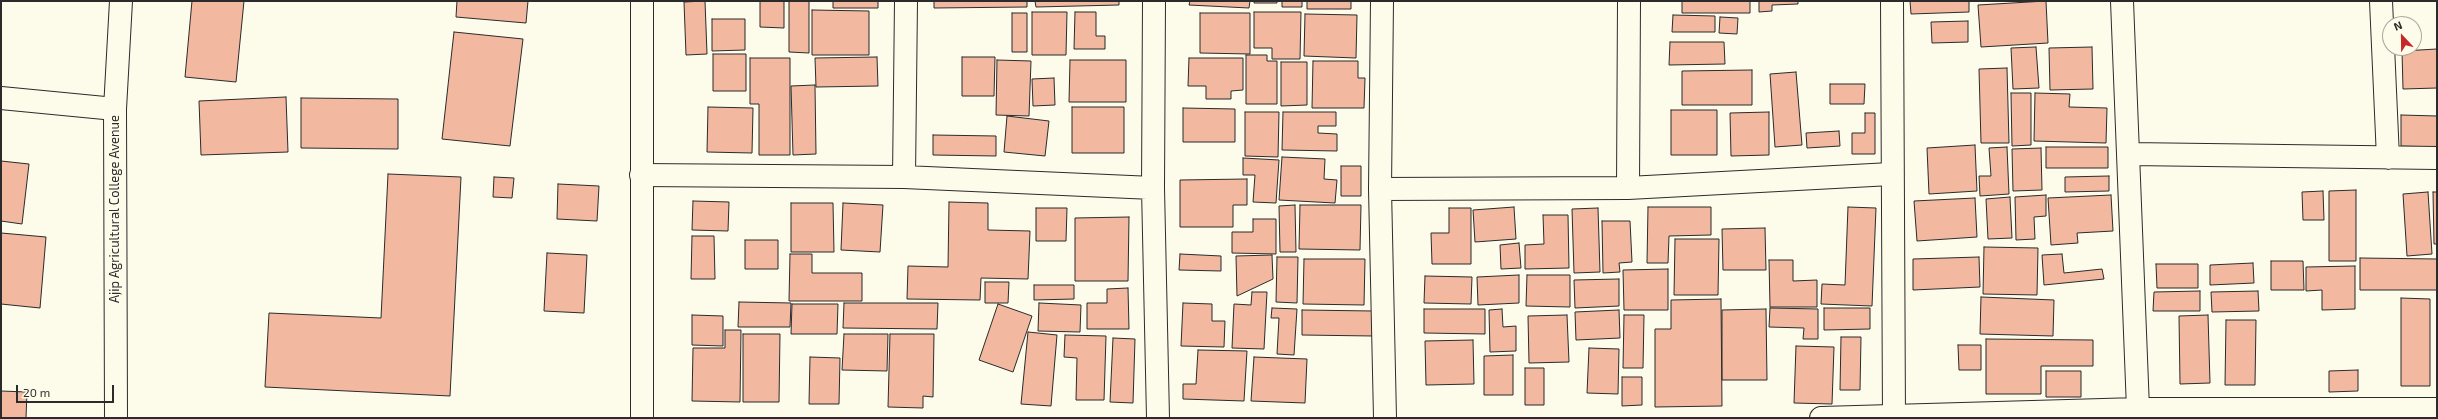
<!DOCTYPE html>
<html>
<head>
<meta charset="utf-8">
<style>
  body { margin:0 }
  #map { position:relative; width:2438px; height:419px; overflow:hidden; background:#fdfbea; font-family:"Exo 2",sans-serif }
  canvas { display:block }
  .frame { position:absolute; inset:0; border:2px solid #2b2b2b; pointer-events:none }
  .north { position:absolute; left:2382px; top:16px; width:40px; height:40px; box-sizing:border-box; background:#fdfbea; border:1px solid #a9a89e; border-radius:50%; rotate:338deg; font-size:11px; font-weight:700; line-height:16px; text-align:center; color:#2b2b2b }
  .north::after { content:''; display:block; margin:auto; width:14px; height:18px; background:#c62828; clip-path:polygon(50% 0,100% 100%,50% 72%,0 100%) }
  .scale { position:absolute; left:16px; top:385px; width:98px; height:18px; box-sizing:border-box; border:2px solid #2b2b2b; border-top:0; padding-left:5px; font-size:12px; line-height:14px; white-space:nowrap; color:#2b2b2b; -webkit-text-stroke:3px #fdfbea; paint-order:stroke }
</style>
</head>
<body>
<div id="map">
<canvas width="2438" height="419"></canvas>
<div class="frame"></div>
<div class="north">N</div>
<div class="scale">20 m</div>
</div>
<script>
const ctx = document.querySelector('canvas').getContext('2d');
ctx.lineJoin = 'round';
function paint(path, color) { ctx.fillStyle = color; ctx.fill(path, 'evenodd'); }
const shape = rows => new Path2D(rows.map(r => 'M' + r).join(''));
function trace(path, color, width, dash) { ctx.strokeStyle = color; ctx.lineWidth = width; ctx.lineCap = dash ? 'butt' : 'round'; ctx.setLineDash(dash || []); ctx.stroke(path); }
function drawText(font, color, halo, rows, align = 'center') {
  ctx.font = font + ' "Exo 2",sans-serif'; ctx.lineWidth = 3; ctx.setLineDash([]); ctx.textBaseline = 'middle'; ctx.strokeStyle = halo; ctx.fillStyle = color; for (const [text, x, y, turn = 0] of rows) {
    ctx.save(); ctx.translate(x, y); ctx.rotate((+turn || 0) * Math.PI / 180); ctx.textAlign = isNaN(turn) ? turn : align; if (halo) ctx.strokeText(text, 0, 0); ctx.fillText(text, 0, 0); ctx.restore();
  }
}
const building = shape([
  [192,1,244,1,236,82,185,77,192,1],
  [457,1,528,1,526,23,456,17,457,1],
  [705,1,707,54,686,55,684,2,705,1],
  [760,1,784,1,784,28,760,27,760,1],
  [789,1,809,1,809,53,789,52,789,1],
  [833,1,878,1,878,8,833,8,833,1],
  [934,1,1027,1,1027,7,934,8,934,1],
  [1035,1,1119,1,1119,5,1036,7,1035,1],
  [1190,1,1250,1,1249,8,1189,5,1190,1],
  [1254,1,1277,1,1277,3,1254,3,1254,1],
  [1282,1,1302,1,1302,7,1282,7,1282,1],
  [1307,1,1351,1,1351,9,1307,9,1307,1],
  [1682,1,1750,1,1750,13,1682,13,1682,1],
  [1759,1,1798,1,1798,4,1772,5,1772,11,1759,12,1759,1],
  [1910,1,1969,1,1969,12,1911,14,1910,1],
  [2046,1,2048,43,1981,47,1978,5,2046,1],
  [812,10,869,11,869,55,812,55,812,10],
  [1032,12,1067,12,1066,55,1032,55,1032,12],
  [1075,12,1096,12,1096,36,1105,36,1105,49,1074,49,1075,12],
  [1254,12,1301,12,1300,59,1272,59,1272,48,1254,48,1254,12],
  [1012,13,1027,13,1027,52,1012,52,1012,13],
  [1200,13,1250,13,1250,54,1200,53,1200,13],
  [1305,14,1357,15,1356,58,1304,56,1305,14],
  [1673,15,1715,16,1715,32,1672,32,1673,15],
  [1720,17,1738,18,1737,34,1719,33,1720,17],
  [712,19,745,19,745,50,712,51,712,19],
  [1968,21,1968,42,1932,43,1931,22,1968,21],
  [454,32,523,39,510,146,442,139,454,32],
  [1670,42,1724,42,1725,64,1669,65,1670,42],
  [2036,47,2039,88,2013,89,2011,48,2036,47],
  [2092,47,2093,89,2050,90,2049,48,2092,47],
  [2437,49,2437,88,2403,89,2402,51,2437,49],
  [713,54,746,54,746,91,713,91,713,54],
  [1246,55,1267,55,1267,61,1277,61,1277,104,1246,104,1246,55],
  [877,57,878,86,816,87,815,58,877,57],
  [962,57,995,57,994,96,962,96,962,57],
  [750,58,790,58,790,155,759,155,759,104,750,104,750,58],
  [1189,58,1243,58,1243,90,1231,91,1231,99,1206,99,1206,86,1188,86,1189,58],
  [997,60,1031,61,1029,116,996,115,997,60],
  [1070,60,1126,60,1126,102,1069,102,1070,60],
  [1313,61,1358,61,1358,78,1365,78,1364,108,1312,108,1313,61],
  [1281,62,1307,62,1307,105,1281,106,1281,62],
  [2007,68,2009,143,1981,143,1979,69,2007,68],
  [1752,70,1752,105,1682,105,1682,71,1752,70],
  [1796,72,1802,145,1775,147,1770,74,1796,72],
  [1054,78,1055,105,1033,106,1032,79,1054,78],
  [1830,84,1865,84,1864,104,1830,104,1830,84],
  [815,85,816,154,793,155,791,86,815,85],
  [2011,93,2031,93,2031,145,2012,146,2011,93],
  [2035,93,2070,94,2069,107,2107,108,2106,143,2034,141,2035,93],
  [286,97,288,152,201,155,199,101,286,97],
  [301,98,398,99,398,149,301,148,301,98],
  [708,107,753,108,752,153,707,152,708,107],
  [1072,107,1124,107,1124,153,1072,153,1072,107],
  [1183,108,1235,109,1235,142,1183,142,1183,108],
  [1671,110,1717,110,1717,155,1671,155,1671,110],
  [1245,112,1279,112,1278,157,1245,156,1245,112],
  [1283,112,1336,112,1336,126,1318,126,1318,133,1337,134,1337,151,1282,150,1283,112],
  [1769,112,1769,155,1731,156,1730,113,1769,112],
  [1865,113,1875,113,1875,154,1852,154,1852,133,1865,133,1865,113],
  [2401,115,2437,116,2437,147,2401,146,2401,115],
  [1007,116,1049,121,1045,156,1004,152,1007,116],
  [1839,131,1840,146,1807,148,1806,133,1839,131],
  [933,135,996,136,996,156,933,155,933,135],
  [1975,145,1977,191,1929,194,1927,148,1975,145],
  [2007,147,2009,194,1980,196,1979,176,1991,176,1989,148,2007,147],
  [2046,147,2108,147,2108,168,2046,168,2046,147],
  [2041,148,2042,190,2013,191,2012,149,2041,148],
  [1282,157,1325,159,1324,179,1337,180,1335,203,1279,200,1282,157],
  [1243,158,1279,160,1276,203,1253,202,1255,175,1243,175,1243,158],
  [1,161,29,164,22,224,1,221,1,161],
  [1341,166,1361,166,1361,196,1341,196,1341,166],
  [388,174,461,177,450,396,265,387,269,313,381,318,388,174],
  [2109,176,2109,191,2065,192,2065,177,2109,176],
  [494,177,514,178,512,198,493,197,494,177],
  [1247,179,1247,205,1233,205,1233,227,1180,227,1180,180,1247,179],
  [558,184,599,186,597,221,557,219,558,184],
  [2356,190,2356,261,2329,261,2329,191,2356,190],
  [2323,191,2324,220,2303,220,2302,192,2323,191],
  [2428,192,2432,254,2407,256,2403,194,2428,192],
  [2433,192,2437,192,2437,244,2434,244,2433,192],
  [2046,195,2046,216,2034,217,2035,239,2016,240,2015,197,2046,195],
  [2111,195,2113,231,2077,233,2078,243,2051,245,2048,198,2111,195],
  [2010,197,2012,238,1988,239,1986,199,2010,197],
  [1975,198,1977,237,1917,241,1914,201,1975,198],
  [693,201,729,202,728,231,692,230,693,201],
  [949,202,988,203,988,230,1030,231,1028,279,981,278,980,300,907,299,908,266,948,267,949,202],
  [791,203,833,203,834,252,791,252,791,203],
  [843,203,883,205,880,252,841,250,843,203],
  [1295,205,1296,252,1280,252,1279,206,1295,205],
  [1300,205,1361,205,1360,250,1299,249,1300,205],
  [1514,207,1516,239,1475,242,1473,210,1514,207],
  [1648,207,1711,207,1711,235,1669,236,1668,263,1647,263,1648,207],
  [1848,207,1876,208,1872,306,1821,304,1822,284,1845,285,1848,207],
  [1036,208,1067,208,1066,241,1036,241,1036,208],
  [1449,208,1471,208,1471,264,1432,264,1431,233,1449,233,1449,208],
  [1598,208,1600,272,1574,273,1572,209,1598,208],
  [1543,215,1568,215,1569,268,1525,269,1525,245,1544,244,1543,215],
  [1129,217,1128,281,1075,281,1075,218,1129,217],
  [1253,219,1276,219,1276,254,1232,253,1232,232,1253,232,1253,219],
  [1602,221,1630,221,1632,262,1619,263,1620,272,1603,273,1602,221],
  [1765,228,1766,270,1723,270,1722,229,1765,228],
  [1,233,46,237,40,308,1,304,1,233],
  [692,236,714,236,715,279,691,279,692,236],
  [1675,239,1719,239,1718,295,1674,295,1675,239],
  [745,240,778,240,778,269,745,269,745,240],
  [1519,243,1521,268,1501,269,1500,245,1519,243],
  [1984,247,2038,248,2037,295,1983,294,1984,247],
  [547,253,587,255,584,313,544,311,547,253],
  [790,254,812,254,812,273,862,273,862,301,789,301,790,254],
  [1180,254,1221,256,1221,271,1179,270,1180,254],
  [2062,254,2064,273,2102,269,2104,279,2044,285,2042,255,2062,254],
  [1272,255,1273,279,1237,296,1236,256,1272,255],
  [1277,257,1298,257,1297,303,1276,302,1277,257],
  [1979,257,1980,287,1913,290,1913,259,1979,257],
  [2360,258,2437,259,2437,290,2360,290,2360,258],
  [1304,259,1365,259,1364,305,1303,304,1304,259],
  [1769,260,1793,260,1793,281,1817,280,1817,307,1770,307,1769,260],
  [2271,261,2303,261,2304,290,2271,290,2271,261],
  [2253,263,2254,283,2210,285,2210,265,2253,263],
  [2156,264,2198,264,2198,288,2157,288,2156,264],
  [2355,266,2355,309,2322,310,2322,290,2306,291,2306,267,2355,266],
  [1668,269,1668,310,1624,310,1623,270,1668,269],
  [1519,275,1519,303,1478,305,1477,277,1519,275],
  [1527,275,1570,275,1570,307,1526,306,1527,275],
  [1425,276,1472,277,1471,304,1424,303,1425,276],
  [1619,279,1619,306,1575,308,1574,280,1619,279],
  [985,282,1009,282,1008,303,985,303,985,282],
  [1034,285,1074,285,1074,299,1034,300,1034,285],
  [1128,288,1129,329,1087,329,1087,303,1107,303,1107,289,1128,288],
  [2200,291,2200,311,2153,311,2154,292,2200,291],
  [2258,291,2259,311,2212,312,2211,292,2258,291],
  [1252,292,1267,292,1264,349,1232,348,1234,304,1251,305,1252,292],
  [1981,297,2054,300,2053,336,1980,334,1981,297],
  [2401,298,2430,299,2430,386,2401,386,2401,298],
  [1721,299,1722,406,1655,407,1655,329,1671,329,1671,300,1721,299],
  [739,302,791,303,790,327,738,327,739,302],
  [844,303,938,303,937,329,843,328,844,303],
  [1039,303,1081,305,1080,332,1038,331,1039,303],
  [1183,303,1212,304,1212,321,1225,321,1224,347,1181,346,1183,303],
  [792,304,838,304,837,334,791,334,792,304],
  [998,304,1032,316,1013,372,979,360,998,304],
  [1272,308,1297,309,1294,355,1277,354,1279,318,1271,318,1272,308],
  [1770,308,1818,309,1818,339,1803,339,1804,328,1769,327,1770,308],
  [1824,308,1870,308,1870,329,1824,330,1824,308],
  [1424,309,1485,309,1485,334,1424,333,1424,309],
  [1502,309,1503,327,1516,326,1516,351,1490,352,1489,310,1502,309],
  [1766,309,1767,380,1722,380,1722,310,1766,309],
  [1302,310,1373,311,1373,336,1302,335,1302,310],
  [1619,310,1620,338,1576,340,1575,312,1619,310],
  [692,315,723,316,723,346,692,345,692,315],
  [1567,315,1569,362,1529,363,1528,316,1567,315],
  [1624,315,1644,315,1643,368,1623,368,1624,315],
  [2208,315,2210,383,2180,384,2179,316,2208,315],
  [2226,320,2256,320,2255,385,2225,385,2226,320],
  [725,330,741,330,740,402,692,401,693,348,725,348,725,330],
  [1028,332,1057,335,1051,406,1021,404,1028,332],
  [743,334,780,334,779,402,743,402,743,334],
  [844,334,888,334,887,371,842,370,844,334],
  [890,334,934,334,933,397,923,396,923,408,888,407,890,334],
  [1065,335,1106,336,1104,400,1076,400,1077,358,1064,357,1065,335],
  [1841,337,1861,337,1860,390,1840,390,1841,337],
  [1113,338,1135,339,1133,403,1110,402,1113,338],
  [1986,339,2093,340,2093,366,2041,366,2041,394,1986,394,1986,339],
  [1473,340,1474,384,1426,385,1425,341,1473,340],
  [1958,345,1981,345,1981,370,1959,370,1958,345],
  [1796,346,1834,347,1832,404,1794,403,1796,346],
  [1589,348,1619,349,1618,394,1587,393,1589,348],
  [1198,350,1247,351,1244,401,1183,399,1183,384,1196,384,1198,350],
  [1513,355,1513,395,1484,395,1484,356,1513,355],
  [810,357,840,358,839,404,809,404,810,357],
  [1254,357,1307,359,1305,403,1251,401,1254,357],
  [1525,368,1544,368,1544,405,1525,405,1525,368],
  [2358,370,2358,391,2329,392,2329,371,2358,370],
  [2046,371,2081,371,2081,397,2046,397,2046,371],
  [1622,377,1642,377,1642,405,1622,406,1622,377],
  [1,391,27,392,26,418,1,418,1,391]
]);
const street = shape([
  [1154,1,1153,188,1158,418],
  [1382,1,1380,189,1385,418],
  [2122,1,2138,409],
  [2381,1,2388,158],
  [1,98,115,109],
  [2130,154,2437,158],
  [641,175,904,177,1153,188],
  [904,177,906,1],
  [1628,188,1629,1],
  [1380,189,1628,188,1891,174],
  [1821,418,2138,409,2437,409]
]);
const secondary = shape([
  [642,1,642,418],
  [1892,1,1894,418]
]);
const primary = shape([
  [116,418,115,109,121,1]
]);
const streetNames = [
  ["Ajip Agricultural College Avenue",115,209,-90]
];
paint(building, '#f2b8a0');
trace(building, '#2b2b2b', 1);
trace(street, '#2b2b2b', 24);
trace(secondary, '#2b2b2b', 24);
trace(primary, '#2b2b2b', 24);
trace(street, '#fdfbea', 22);
trace(secondary, '#fdfbea', 22);
trace(primary, '#fdfbea', 22);
drawText('13px', '#2b2b2b', '#fdfbea', streetNames);
</script>
</body>
</html>
